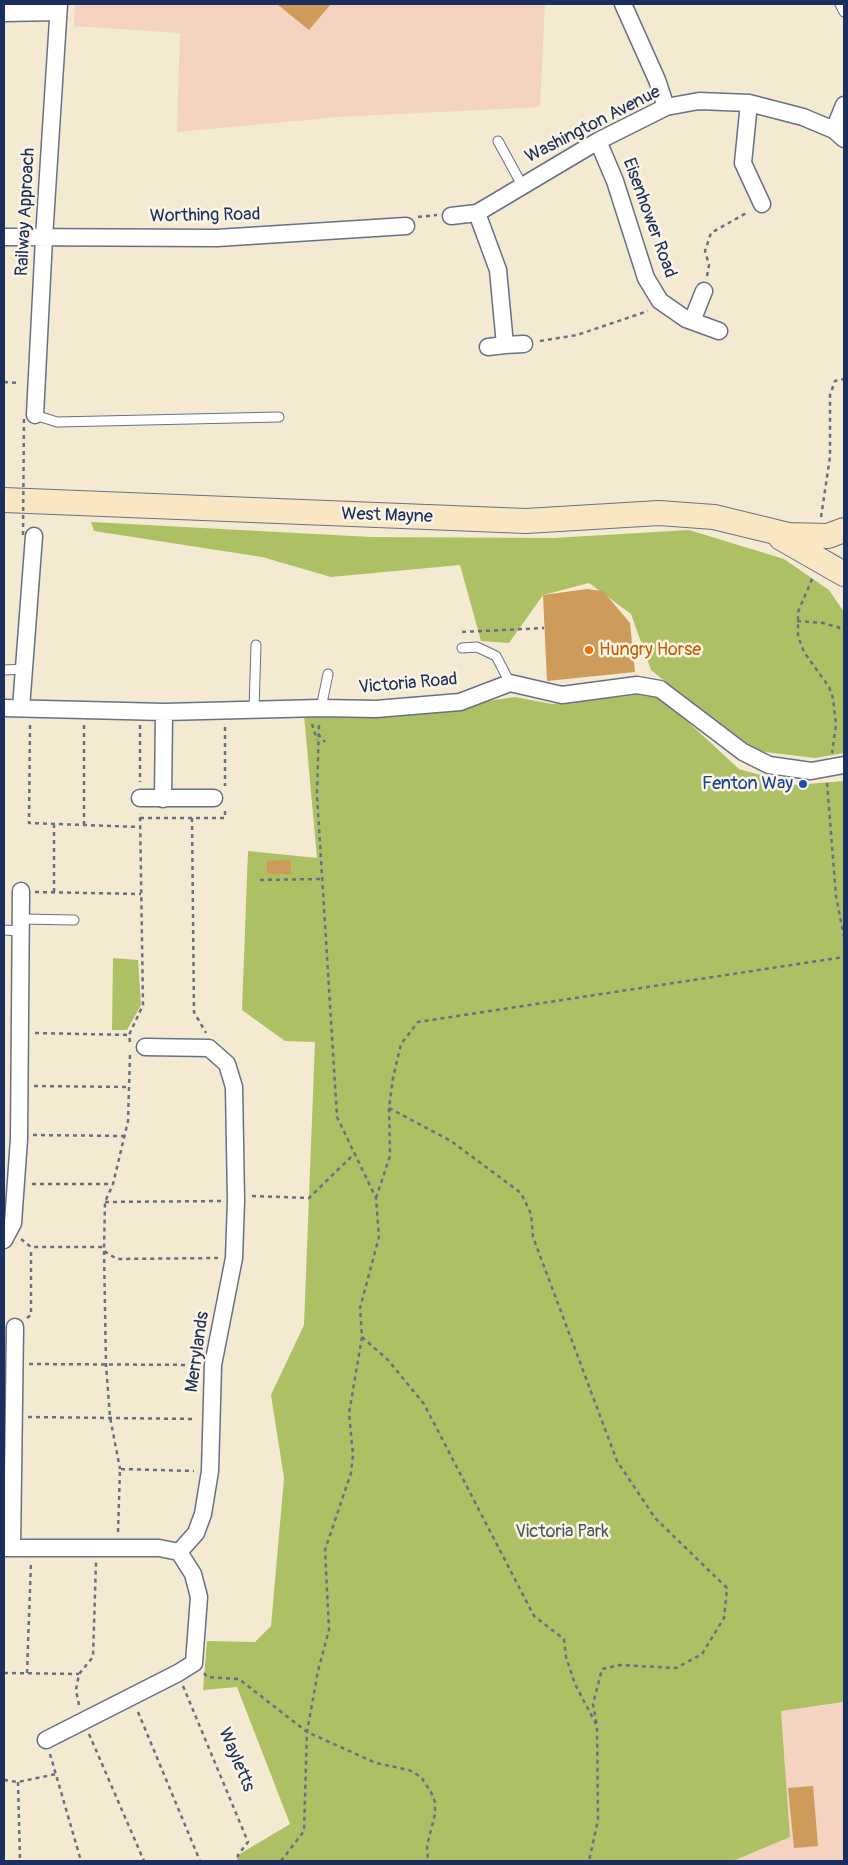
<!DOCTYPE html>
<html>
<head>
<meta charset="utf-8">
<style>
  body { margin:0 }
  #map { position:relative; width:848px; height:1865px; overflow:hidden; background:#f3ead1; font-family:Pangolin,sans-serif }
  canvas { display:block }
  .frame { position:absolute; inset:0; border:5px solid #1b2f5e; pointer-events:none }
</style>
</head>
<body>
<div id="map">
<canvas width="848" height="1865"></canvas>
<div class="frame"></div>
</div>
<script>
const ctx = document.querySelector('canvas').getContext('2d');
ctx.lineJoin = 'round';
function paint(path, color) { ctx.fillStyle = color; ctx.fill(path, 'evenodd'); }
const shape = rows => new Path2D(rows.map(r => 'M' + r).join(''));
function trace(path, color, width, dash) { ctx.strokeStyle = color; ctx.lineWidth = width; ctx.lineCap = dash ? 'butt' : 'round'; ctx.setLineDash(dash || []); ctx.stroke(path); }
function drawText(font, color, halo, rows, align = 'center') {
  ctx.font = font + ' Pangolin,sans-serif'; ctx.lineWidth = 5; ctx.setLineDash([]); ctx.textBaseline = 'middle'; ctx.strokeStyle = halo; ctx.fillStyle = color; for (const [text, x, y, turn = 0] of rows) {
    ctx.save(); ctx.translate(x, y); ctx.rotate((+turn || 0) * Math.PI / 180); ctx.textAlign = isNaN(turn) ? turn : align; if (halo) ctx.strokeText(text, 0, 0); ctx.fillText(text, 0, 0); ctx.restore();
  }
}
const built = shape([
  [75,4,545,4,540,107,339,117,177,132,180,33,74,26],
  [844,1703,844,1861,733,1861,790,1837,781,1710]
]);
const green = shape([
  [91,522,371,537,554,538,689,530,784,559,829,590,844,612,844,753,815,758,749,750,651,670,631,614,589,583,543,595,509,643,481,641,460,565,331,577,262,557,94,531],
  [645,694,662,698,739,769,796,785,844,781,844,1702,781,1711,790,1837,733,1861,237,1861,238,1855,290,1824,237,1687,203,1690,207,1641,255,1642,271,1626,284,1478,271,1395,304,1325,315,1042,285,1041,242,1010,248,851,317,858,304,715,474,703,515,697,552,704],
  [113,958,138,960,141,1005,127,1030,112,1030]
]);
const building = shape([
  [277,4,331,4,309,30],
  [587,589,603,591,630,623,635,672,547,681,543,595],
  [291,860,291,874,267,874,267,861],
  [813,1786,818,1846,794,1848,788,1788]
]);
const path = shape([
  [418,217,437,215],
  [707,276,709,265,705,251,711,233,748,212],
  [540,341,577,335,648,311],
  [4,382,20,383],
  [821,517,830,457,830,395,835,381,844,379],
  [812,579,798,612,798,636,804,652,829,687,833,698,836,725,832,753],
  [797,621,823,623,844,629],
  [462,632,544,628],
  [312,724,317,740],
  [30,725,29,823,139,827],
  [140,725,140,782],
  [225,727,225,786],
  [318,734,325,742],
  [827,783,836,896,844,937],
  [140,818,225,818,225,809],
  [192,818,194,1012,206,1033],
  [84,825,84,724],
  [260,880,322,879],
  [35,892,141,894],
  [54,892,54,825],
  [35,1033,130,1035],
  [130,1042,129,1035,143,1005,140,813],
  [130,1055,128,1121,113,1184,105,1202,104,1251,117,1259,218,1258],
  [34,1086,130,1087],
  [389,1108,451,1141,521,1193,531,1214,533,1237,617,1461,655,1518,727,1588,724,1618,702,1654,676,1668,620,1665,602,1669,593,1704,597,1726],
  [33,1135,124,1136],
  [32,1184,113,1184],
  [252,1196,309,1198,355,1153],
  [376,1198,390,1156,389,1108,393,1078,401,1044,418,1022,844,957],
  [105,1202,221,1201],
  [21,1239,31,1247,104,1247],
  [104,1251,106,1365,110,1417,120,1469],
  [27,1318,31,1315,31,1248],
  [362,1337,388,1360,424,1404,534,1616,564,1639,566,1657,575,1684,597,1726,598,1820,589,1861],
  [29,1364,199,1365],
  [28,1417,195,1419],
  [118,1532,120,1469,194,1471],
  [4,1673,79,1674],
  [27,1673,31,1562],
  [204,1673,207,1677,239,1679,307,1732,376,1763,409,1770,421,1777,431,1792,435,1802,435,1814,427,1846,428,1861],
  [183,1686,248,1842,238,1855,237,1861],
  [79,1705,76,1690,79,1674,93,1657,96,1562],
  [138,1712,200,1861],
  [89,1734,144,1861],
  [50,1754,81,1861],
  [4,1780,18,1782,56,1774],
  [18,1782,20,1861],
  [281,1861,304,1831,307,1732,318,1671,329,1630,325,1550,351,1473,353,1455,349,1413,362,1337,360,1308,379,1237,376,1198,337,1117,317,795,319,724]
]);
const service = shape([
  [840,4,844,12],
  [498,141,522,185],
  [35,415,57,422,279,417],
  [462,648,477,647,496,656,510,683],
  [4,670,24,669],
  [321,708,328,674],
  [254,709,256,645],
  [21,919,74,920],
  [4,930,20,931]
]);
const minor = shape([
  [623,4,657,80,666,107],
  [4,13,58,12],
  [749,103,743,163,762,204],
  [834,130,844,105],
  [598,141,615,181,646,278,660,301,686,319,719,331],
  [477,213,498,270,505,345,488,347],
  [451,216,477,213,598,141,666,107,699,101,749,103,803,117,834,130,844,139],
  [4,237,217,238,406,226],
  [692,321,704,291],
  [505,345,524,344],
  [35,415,44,238,59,4],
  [4,708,164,712,321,708,376,709,460,702,510,683,562,695,637,685,660,689,743,752,769,765,811,771,844,765],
  [21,708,34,536],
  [140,798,214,798],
  [163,799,164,712],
  [4,1240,13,1223,19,1139,21,891],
  [4,1548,159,1548,179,1552,196,1533,203,1514,210,1471,213,1365,234,1258,236,1201,234,1087,227,1064,209,1048,145,1047],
  [12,1548,15,1327],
  [46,1740,178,1673,194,1663,199,1597,193,1574,179,1552]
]);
const secondary = shape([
  [4,500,526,521,659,513,714,517,788,535,828,536,844,530],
  [781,538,844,574]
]);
const pathBridge = shape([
  [23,535,24,416]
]);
const markers = [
  [589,650,5,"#e8710a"],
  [803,784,5,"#1a4fb4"]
];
const streetNames = [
  ["Washington Avenue",593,125,-27],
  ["Railway Approach",26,212,-87],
  ["Worthing Road",205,216,-1],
  ["Eisenhower Road",649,218,70],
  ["West Mayne",387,516,2],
  ["Victoria Road",408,684,-5],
  ["Merrylands",198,1352,-82],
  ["Wayletts",236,1760,67]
];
const foodNames = [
  ["Hungry Horse",599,650]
];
const transitNames = [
  ["Fenton Way",793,784]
];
const parkNames = [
  ["Victoria Park",562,1532]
];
paint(built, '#f4d3c0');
paint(green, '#adc064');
paint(building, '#ce9c5a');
trace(service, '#677086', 11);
trace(minor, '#677086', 19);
trace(secondary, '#677086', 26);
trace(path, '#677086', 2.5, [4, 4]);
trace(service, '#fff', 9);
trace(minor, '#fff', 16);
trace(secondary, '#f9e7c3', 24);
trace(pathBridge, '#677086', 2.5, [4, 4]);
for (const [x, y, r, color] of markers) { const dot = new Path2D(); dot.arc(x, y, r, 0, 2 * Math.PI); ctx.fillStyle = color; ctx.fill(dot); trace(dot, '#fcf5e5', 2); }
drawText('18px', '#1b2f5e', '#fcf5e5', streetNames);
drawText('18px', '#c56008', '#fcf5e5', foodNames, 'left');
drawText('18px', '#164399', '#fcf5e5', transitNames, 'right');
drawText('18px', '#475a60', '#fcf5e5', parkNames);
</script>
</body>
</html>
